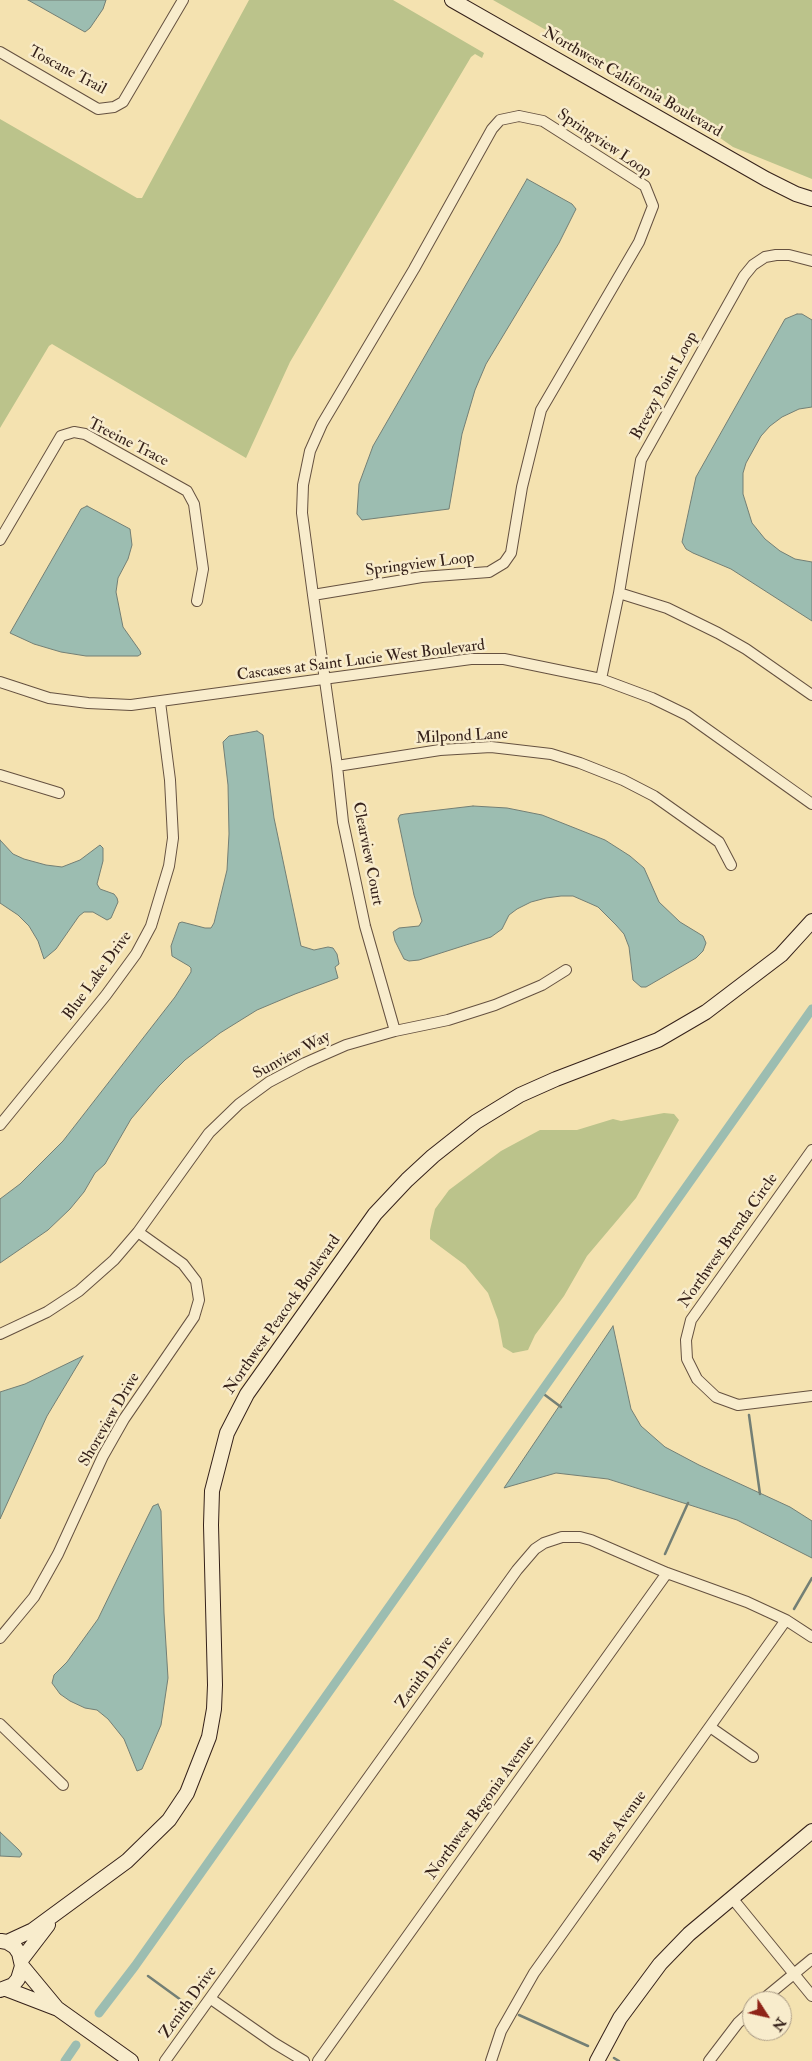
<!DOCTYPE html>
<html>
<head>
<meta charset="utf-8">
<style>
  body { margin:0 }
  #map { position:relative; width:812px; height:2061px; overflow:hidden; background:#f4e2b0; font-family:"IM FELL Double Pica",serif }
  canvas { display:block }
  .north { position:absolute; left:742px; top:1991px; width:50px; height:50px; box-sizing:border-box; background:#f8eccc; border:1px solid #aa9b85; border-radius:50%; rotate:125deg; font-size:14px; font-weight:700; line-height:20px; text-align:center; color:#35211a }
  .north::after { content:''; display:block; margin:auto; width:18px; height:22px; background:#8f2418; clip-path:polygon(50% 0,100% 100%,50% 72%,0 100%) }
</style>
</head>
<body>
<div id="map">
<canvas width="812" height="2061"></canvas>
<div class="north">N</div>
</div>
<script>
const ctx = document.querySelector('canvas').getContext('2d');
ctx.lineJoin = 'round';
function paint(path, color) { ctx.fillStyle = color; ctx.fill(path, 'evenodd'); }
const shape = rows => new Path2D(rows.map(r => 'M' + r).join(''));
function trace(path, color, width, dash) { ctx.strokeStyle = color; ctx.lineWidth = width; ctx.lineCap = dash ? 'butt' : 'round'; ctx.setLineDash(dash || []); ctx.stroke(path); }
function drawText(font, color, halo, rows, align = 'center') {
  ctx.font = font + ' "IM FELL Double Pica",serif'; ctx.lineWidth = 5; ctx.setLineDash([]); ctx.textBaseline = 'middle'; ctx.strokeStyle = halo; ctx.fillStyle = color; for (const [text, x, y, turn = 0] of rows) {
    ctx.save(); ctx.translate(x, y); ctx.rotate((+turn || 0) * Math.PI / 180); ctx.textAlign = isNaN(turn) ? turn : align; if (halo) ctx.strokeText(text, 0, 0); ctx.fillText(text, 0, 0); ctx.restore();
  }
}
const green = shape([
  [249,0,393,0,484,53,482,58,475,54,471,57,290,362,246,458,52,344,49,346,0,428,0,119,137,198,142,198],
  [493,0,812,0,812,179,733,147,650,89],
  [664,1113,674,1114,679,1120,636,1198,587,1256,564,1296,535,1335,528,1350,513,1353,503,1347,498,1320,488,1293,465,1265,430,1239,430,1230,435,1209,449,1190,501,1151,540,1130,577,1130,613,1119,621,1121]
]);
const water = shape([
  [28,0,106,0,103,9,90,28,85,32,28,0],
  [527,179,572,204,576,209,559,243,486,364,475,390,462,434,449,509,362,520,357,514,359,484,373,446,527,179],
  [797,314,802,314,812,320,812,407,799,409,782,417,770,426,761,436,746,463,743,473,743,494,752,523,765,539,780,551,795,559,812,562,812,621,731,569,693,553,686,549,682,542,696,477,785,319,797,314],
  [87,506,130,529,132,545,128,559,118,578,116,592,123,627,140,651,141,654,138,656,86,656,61,652,34,644,10,633,81,509,87,506],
  [257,731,263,735,274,818,301,946,314,950,328,947,333,948,337,954,339,964,335,967,338,978,295,994,257,1010,220,1033,185,1060,159,1086,131,1119,105,1164,95,1173,84,1192,70,1209,48,1230,0,1263,0,1199,20,1184,63,1141,175,997,191,972,191,968,189,966,172,956,171,946,179,923,182,922,205,928,211,928,214,923,227,870,229,834,228,785,223,742,229,736,257,731],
  [473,806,507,808,542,815,605,840,630,856,644,868,659,902,680,922,703,936,706,943,703,951,696,958,646,987,641,987,633,980,629,947,624,934,616,925,598,907,589,903,573,896,561,896,546,898,531,902,517,909,509,915,502,929,491,937,419,960,409,961,404,959,395,941,393,932,399,928,419,926,422,921,414,895,398,819,400,815,405,814,473,806],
  [0,840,13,854,24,859,46,865,62,867,80,860,100,845,103,848,103,861,97,884,100,889,114,894,117,898,118,902,111,918,107,920,93,912,84,912,79,916,56,949,44,959,38,941,29,926,18,915,0,903,0,840],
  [613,1326,631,1409,641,1426,665,1447,699,1465,790,1507,812,1521,812,1558,737,1520,608,1479,556,1473,504,1488,613,1326],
  [83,1356,47,1416,0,1519,0,1392,25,1384,83,1356],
  [158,1504,161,1511,164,1613,168,1678,161,1725,142,1769,137,1771,124,1739,108,1719,97,1710,85,1708,70,1701,60,1694,52,1683,54,1675,67,1662,98,1619,147,1518,153,1506,158,1504],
  [0,1832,19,1850,22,1854,20,1857,0,1856,0,1832]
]);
const stream = shape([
  [541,1392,561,1407],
  [749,1415,760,1494],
  [665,1554,688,1503],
  [794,1609,812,1578],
  [148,1976,192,2008],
  [519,2015,588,2046],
  [614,2058,619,2061]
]);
const canal = shape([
  [99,2013,135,1966,812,1009],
  [65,2061,76,2045]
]);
const street = shape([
  [0,52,98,109,114,107,123,102,183,0],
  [0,540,61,436,74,432,85,434,187,491,194,504,203,569,197,601],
  [619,593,667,608,718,633,746,649,812,695],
  [313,595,422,577,489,572,504,563,511,553,522,487,541,410,639,242,653,206,645,186,543,121,519,116,500,120,492,129,414,269,322,424,310,451,303,485,302,513,313,595,337,766,343,822,365,926,395,1031],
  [601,679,619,593,641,460,744,276,753,265,765,257,776,255,789,255,812,261],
  [0,682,49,698,88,703,131,705,471,659,504,659,601,679,652,698,687,715,812,804],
  [337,766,440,750,491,747,551,754,580,763,623,780,654,796,719,842,731,865],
  [0,775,59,793],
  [0,1125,106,995,136,954,151,926,169,866,173,838,170,780,160,702],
  [812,1150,691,1320,686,1340,687,1359,697,1379,716,1397,738,1405,812,1396],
  [0,1334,47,1312,79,1291,114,1260,138,1232,209,1133,239,1104,269,1082,305,1063,346,1045,395,1031,448,1020,495,1005,542,985,566,970],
  [0,1638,34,1597,58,1554,103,1456,124,1419,194,1317,199,1300,196,1281,183,1264,138,1232],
  [0,1724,63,1785],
  [710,1727,753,1757],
  [732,1898,812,1996],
  [211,1999,274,2043,304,2061],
  [761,2001,812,1959],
  [165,2061,517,1570,535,1549,544,1543,562,1537,580,1537,591,1540,667,1573,747,1602,786,1620,812,1637],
  [318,2061,667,1573],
  [491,2061,501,2031,534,1973,786,1620],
  [709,2061,738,2023,752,2010]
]);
const secondary = shape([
  [452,0,766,179,796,194,812,199],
  [7,1942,33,1930,127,1861,169,1820,187,1793,209,1737,214,1709,215,1685,211,1525,212,1491,227,1433,247,1394,375,1214,407,1180,433,1156,476,1122,520,1095,556,1079,658,1040,706,1012,781,955,812,921],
  [22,1959,48,1925],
  [22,1966,56,2007],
  [6,1989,58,2009,131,2061],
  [0,1990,13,1985,18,1979,22,1966,19,1953,15,1947,7,1942,1,1941],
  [597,2061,620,2018,660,1964,689,1934,812,1831]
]);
const streetNames = [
  ["Toscane Trail",67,71,28],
  ["Northwest California Boulevard",632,83,30],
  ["Springview Loop",604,144,34],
  ["Breezy Point Loop",665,386,-61],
  ["Treeine Trace",128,443,27],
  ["Springview Loop",420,565,-7],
  ["Cascases at Saint Lucie West Boulevard",361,661,-7],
  ["Milpond Lane",462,737,-3],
  ["Clearview Court",367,854,79],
  ["Blue Lake Drive",98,976,-54],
  ["Sunview Way",292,1056,-28],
  ["Northwest Brenda Circle",729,1241,-55],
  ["Northwest Peacock Boulevard",283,1315,-55],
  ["Shoreview Drive",110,1420,-60],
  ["Zenith Drive",425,1673,-54],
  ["Northwest Begonia Avenue",481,1808,-54],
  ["Bates Avenue",619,1827,-54],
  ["Zenith Drive",189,2003,-54]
];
paint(green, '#bbc38b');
paint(water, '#9cbdb1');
trace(water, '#737f75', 1);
trace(stream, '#737f75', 2.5);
trace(canal, '#9cbdb1', 9);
trace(street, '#655140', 12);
trace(secondary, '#35211a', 16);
trace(street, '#f8eccc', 10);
trace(secondary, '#f8eccc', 14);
drawText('16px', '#35211a', '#f8eccc', streetNames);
</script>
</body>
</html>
